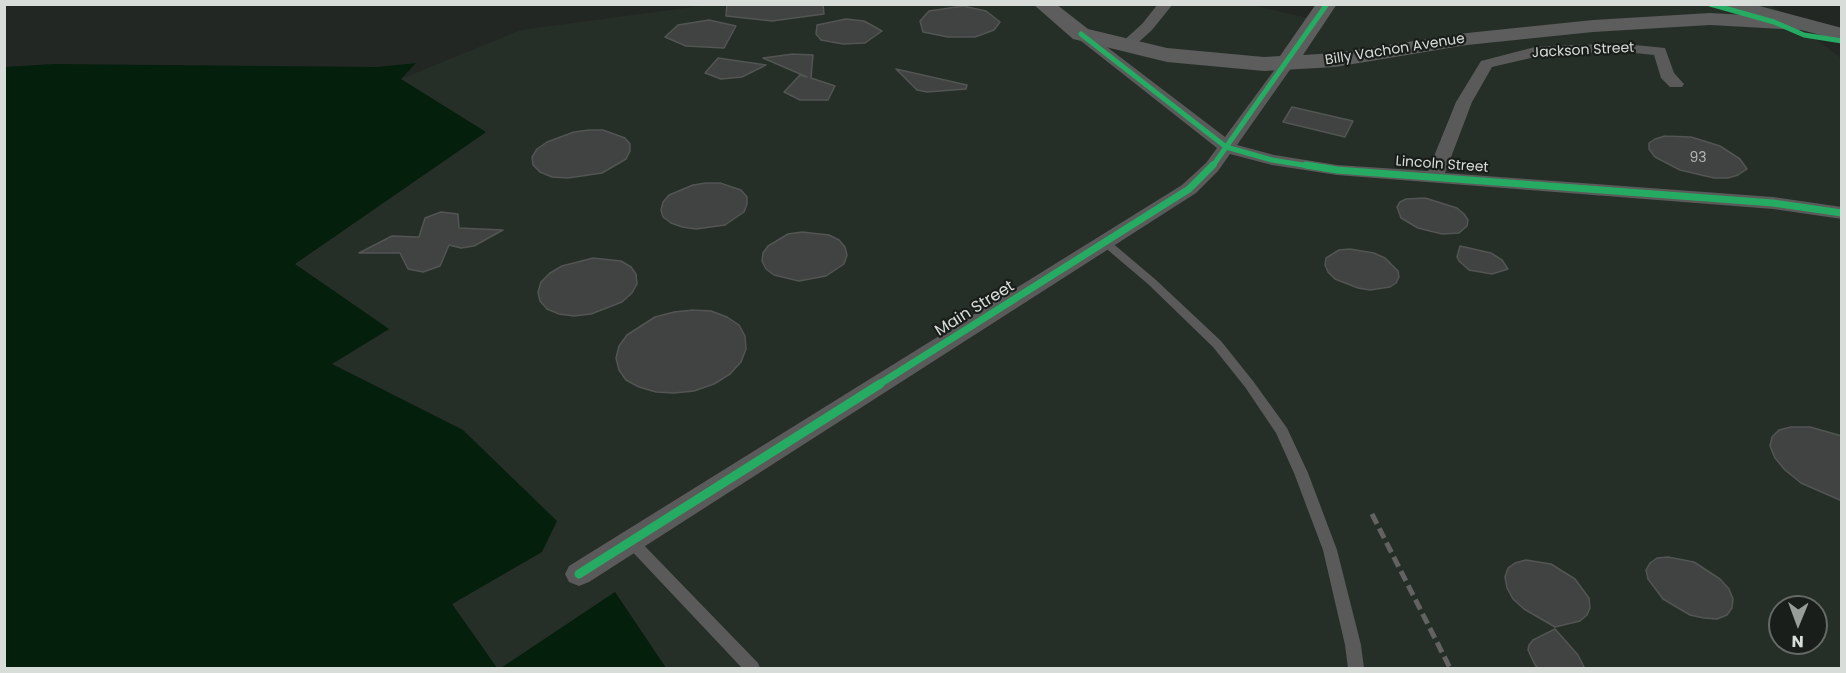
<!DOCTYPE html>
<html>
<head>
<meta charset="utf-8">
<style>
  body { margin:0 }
  #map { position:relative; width:1846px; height:673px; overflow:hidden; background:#232724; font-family:Poppins,sans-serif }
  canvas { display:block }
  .frame { position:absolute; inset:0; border:6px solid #d9ddda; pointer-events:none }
  .north { position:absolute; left:1768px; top:595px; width:60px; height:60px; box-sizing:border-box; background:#191e1a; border:2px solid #666a67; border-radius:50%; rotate:181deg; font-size:16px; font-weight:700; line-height:24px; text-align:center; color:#d9ddda }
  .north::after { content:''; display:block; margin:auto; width:21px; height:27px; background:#999d9a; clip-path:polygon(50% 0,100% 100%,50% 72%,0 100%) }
</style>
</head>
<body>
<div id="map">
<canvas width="1846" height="673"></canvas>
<div class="frame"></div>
<div class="north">N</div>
</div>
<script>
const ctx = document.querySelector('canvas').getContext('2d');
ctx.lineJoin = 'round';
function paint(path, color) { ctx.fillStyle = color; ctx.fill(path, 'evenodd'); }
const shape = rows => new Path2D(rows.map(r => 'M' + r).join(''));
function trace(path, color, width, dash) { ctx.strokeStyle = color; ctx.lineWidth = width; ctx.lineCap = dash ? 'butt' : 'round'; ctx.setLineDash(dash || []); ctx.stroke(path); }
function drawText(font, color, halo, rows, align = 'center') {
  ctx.font = font + ' Poppins,sans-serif'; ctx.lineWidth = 4.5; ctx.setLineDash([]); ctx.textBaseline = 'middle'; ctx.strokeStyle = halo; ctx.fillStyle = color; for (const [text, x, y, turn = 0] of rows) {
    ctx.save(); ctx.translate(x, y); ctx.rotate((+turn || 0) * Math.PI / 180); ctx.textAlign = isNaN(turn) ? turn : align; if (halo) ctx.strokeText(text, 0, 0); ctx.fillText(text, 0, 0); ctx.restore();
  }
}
const built = shape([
  [715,4,1247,4,1308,18,1319,4,1771,5,1841,58,1841,668,666,668,615,592,501,668,497,668,452,604,541,552,463,430,332,364,389,329,294,264,485,133,401,79,521,30],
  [1780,607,1816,607,1816,643,1780,643]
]);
const water = shape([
  [416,63,401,79,486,132,295,264,389,329,332,364,463,430,557,521,542,552,452,604,497,668,5,668,5,67,54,64,377,67],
  [615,592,666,668,501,668]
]);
const building = shape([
  [727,4,823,4,824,14,772,21,726,16,727,4],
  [963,6,986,11,1000,22,994,30,975,37,948,37,923,32,920,21,929,11,963,6],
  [846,19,864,21,882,31,865,43,843,44,821,40,816,34,817,25,846,19],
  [709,20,736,26,724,48,686,46,665,37,678,25,709,20],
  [793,54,813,55,811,78,835,86,828,100,800,100,784,92,800,75,807,77,763,58,793,54],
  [718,58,766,65,742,77,721,79,705,73,718,58],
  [896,69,967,85,966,89,927,92,917,90,896,69],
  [1292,107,1353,121,1345,137,1283,122,1292,107],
  [589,130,603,130,625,138,630,144,630,151,626,159,602,173,568,178,552,177,540,172,533,165,532,157,537,149,547,142,574,132,589,130],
  [1665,136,1691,137,1720,146,1740,159,1747,169,1738,175,1728,178,1714,178,1680,170,1655,157,1649,149,1649,143,1655,139,1665,136],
  [706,183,720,183,741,190,747,197,747,204,744,212,725,225,696,229,682,227,671,223,663,217,661,210,663,202,669,195,693,185,706,183],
  [1425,198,1457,208,1464,214,1468,220,1467,226,1459,233,1442,234,1418,228,1401,218,1397,207,1400,202,1406,199,1425,198],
  [441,212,458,214,459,228,503,230,474,246,461,248,449,245,440,266,423,272,408,269,400,253,359,253,392,236,419,237,425,218,441,212],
  [802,232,829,235,839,240,845,247,847,255,844,264,826,276,799,281,774,275,766,269,762,261,763,253,768,246,788,234,802,232],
  [1460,246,1491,253,1502,260,1508,269,1492,274,1469,270,1459,261,1457,257,1460,246],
  [1350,249,1374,253,1385,258,1398,271,1399,277,1396,283,1390,287,1370,290,1358,288,1335,279,1328,272,1325,265,1326,258,1339,250,1350,249],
  [593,258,621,261,631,267,636,274,637,284,632,293,622,302,591,314,574,316,559,314,547,309,540,301,538,292,541,282,550,273,562,266,593,258],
  [693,310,711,311,727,317,739,325,745,336,746,349,741,362,730,374,714,384,694,391,674,393,656,392,639,387,626,380,619,370,616,358,619,346,627,335,655,317,674,312,693,310],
  [1791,427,1810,427,1842,436,1842,501,1801,483,1785,470,1775,458,1770,446,1772,437,1779,430,1791,427],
  [1668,557,1694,562,1720,579,1729,589,1733,599,1732,608,1727,615,1717,619,1704,618,1690,615,1663,599,1648,579,1646,570,1650,563,1657,558,1668,557],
  [1526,560,1551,564,1575,579,1589,598,1590,608,1587,615,1580,621,1555,627,1524,609,1513,599,1507,588,1505,577,1508,568,1515,563,1526,560],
  [1555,629,1578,655,1585,669,1539,669,1535,665,1528,650,1529,645,1533,640,1555,629]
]);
const lane = shape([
  [1106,240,1110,241,1156,280,1221,341,1253,381,1287,428,1308,473,1337,550,1361,645,1364,668,1348,668,1345,645,1323,550,1294,473,1276,433,1245,387,1213,347,1148,284,1102,245,1101,243,1102,241,1106,240],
  [631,535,636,537,758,663,760,668,742,668,626,545,624,541,626,537,631,535]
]);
const street = shape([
  [1158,4,1173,4,1152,30,1131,49,1121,49,1119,46,1121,43,1142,24,1158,4],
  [1081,30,1086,31,1225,137,1281,61,1291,61,1294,64,1237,145,1274,155,1337,165,1428,171,1456,102,1481,61,1535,47,1568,45,1625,44,1665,48,1674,73,1684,84,1682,87,1670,87,1661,78,1654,55,1625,52,1568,53,1535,57,1492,67,1472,102,1445,173,1773,197,1842,207,1842,219,1773,209,1337,175,1272,165,1230,154,1218,171,1196,193,589,582,579,586,569,582,565,574,569,566,1182,185,1206,163,1217,148,1076,37,1074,34,1076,31,1081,30]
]);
const secondary = shape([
  [1033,4,1056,4,1088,29,1167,48,1264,57,1280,56,1316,4,1337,4,1303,55,1335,53,1467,33,1593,20,1710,13,1800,18,1807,20,1810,24,1807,28,1800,30,1710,25,1593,32,1467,45,1335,67,1264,71,1167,62,1073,39,1033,4]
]);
const primary = shape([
  [1717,4,1752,4,1842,28,1842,41,1720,8,1717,4]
]);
const rail = shape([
  [1372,514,1450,668]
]);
const cyclewayFar2 = shape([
  [1710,4,1774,22,1804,35,1842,41],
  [1081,34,1226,147,1272,160,1315,167],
  [1212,167,1327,4]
]);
const cyclewayFar1 = shape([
  [1306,165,1337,170,1773,203,1842,213],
  [878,385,1189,189,1213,165]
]);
const cycleway = shape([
  [579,574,880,384]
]);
const farStreetnames = [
  ["Billy Vachon Avenue",1395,50,-9],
  ["Jackson Street",1583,51,-3],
  ["Lincoln Street",1442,165,4]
];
const numberNames = [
  ["93",1698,158]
];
const streetNames = [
  ["Main Street",975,309,-32]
];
paint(built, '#262f27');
paint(water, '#041f0c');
paint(building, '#404341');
trace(building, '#525553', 1.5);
paint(lane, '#5a5a5a');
paint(street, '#5a5a5a');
paint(secondary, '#5c5d5c');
paint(primary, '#5a5d5b');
trace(rail, '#616261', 5, [11, 5]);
trace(cyclewayFar2, '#26ab63', 5);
trace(cyclewayFar1, '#26ab63', 7);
trace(cycleway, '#26ab63', 9);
drawText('14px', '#d9ddda', '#191e1a', farStreetnames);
drawText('14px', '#b3b6b4', null, numberNames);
drawText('16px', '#d9ddda', '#191e1a', streetNames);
</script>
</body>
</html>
